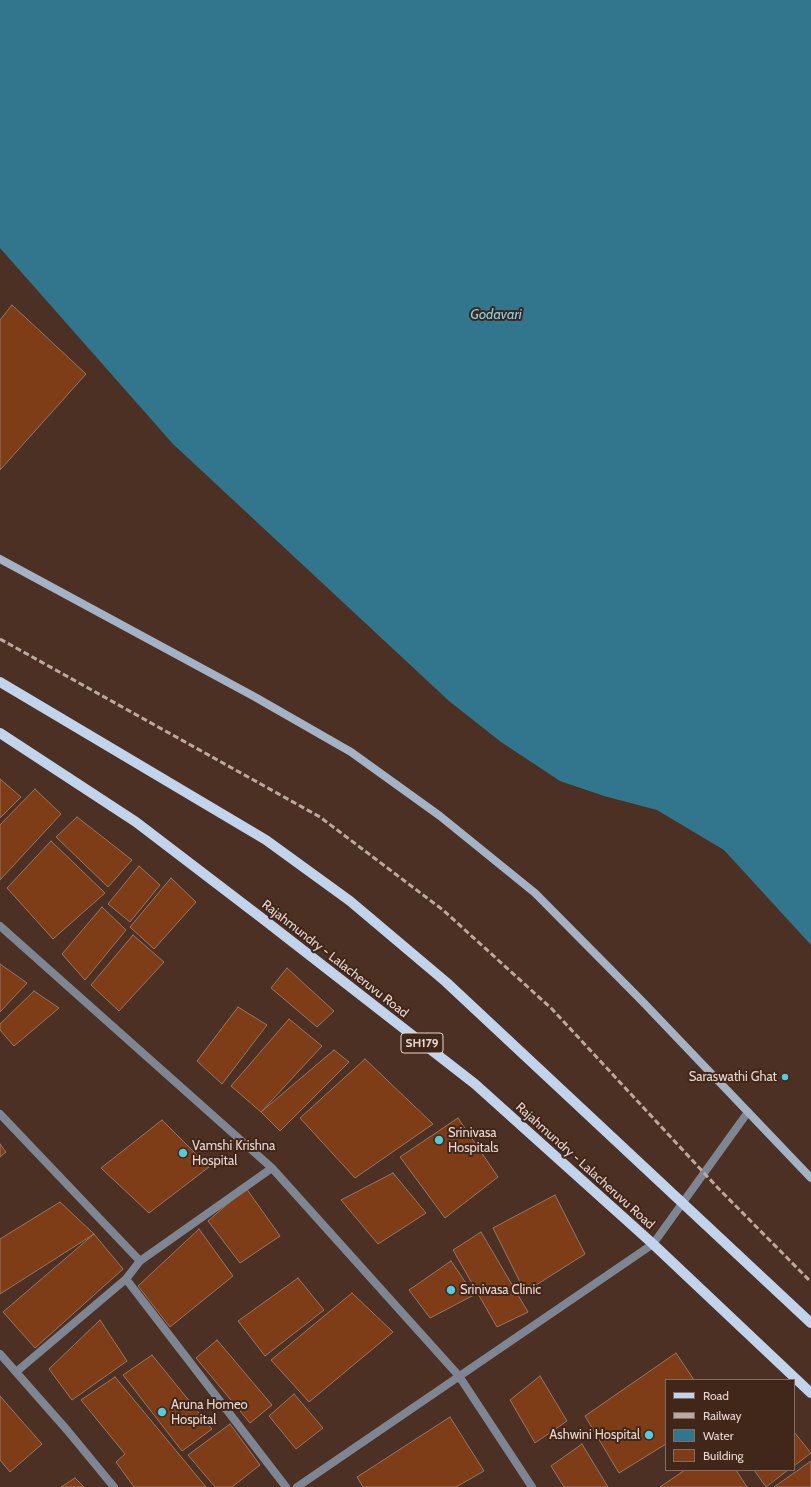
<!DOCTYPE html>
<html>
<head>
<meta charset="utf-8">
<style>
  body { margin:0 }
  #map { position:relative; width:811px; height:1487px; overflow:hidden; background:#4c3023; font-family:Cabin,sans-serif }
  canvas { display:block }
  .legend { position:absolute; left:665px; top:1379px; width:130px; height:92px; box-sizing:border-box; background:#41261a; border:1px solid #846c62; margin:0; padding:5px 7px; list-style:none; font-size:12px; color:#e9d6cf }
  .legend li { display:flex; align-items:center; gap:8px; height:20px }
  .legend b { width:20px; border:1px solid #846c62 }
</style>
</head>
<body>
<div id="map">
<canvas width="811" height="1487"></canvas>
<ul class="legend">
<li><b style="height:5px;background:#c2d3ec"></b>Road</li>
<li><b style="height:5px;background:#bda89f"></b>Railway</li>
<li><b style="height:11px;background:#32768d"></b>Water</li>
<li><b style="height:11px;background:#7e3d16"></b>Building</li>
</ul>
</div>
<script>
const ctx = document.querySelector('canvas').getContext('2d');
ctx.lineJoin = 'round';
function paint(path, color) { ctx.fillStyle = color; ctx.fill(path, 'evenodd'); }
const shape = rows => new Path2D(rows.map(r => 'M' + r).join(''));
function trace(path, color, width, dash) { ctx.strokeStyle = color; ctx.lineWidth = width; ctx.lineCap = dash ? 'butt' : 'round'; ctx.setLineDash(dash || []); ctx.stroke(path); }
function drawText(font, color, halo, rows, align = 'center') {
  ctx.font = font + ' Cabin,sans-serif'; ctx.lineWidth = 4; ctx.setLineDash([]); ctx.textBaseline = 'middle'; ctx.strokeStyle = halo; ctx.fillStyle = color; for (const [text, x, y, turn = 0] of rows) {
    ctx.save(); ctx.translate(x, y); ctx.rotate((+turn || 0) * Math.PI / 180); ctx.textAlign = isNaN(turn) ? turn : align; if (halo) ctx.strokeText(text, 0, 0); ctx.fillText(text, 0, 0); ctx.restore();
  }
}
const water = shape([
  [0,0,811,0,811,945,724,850,657,810,604,796,560,781,501,742,449,701,173,444,0,248]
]);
const building = shape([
  [12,305,86,374,0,470,0,320,12,305],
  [0,779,21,797,0,818,0,779],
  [35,789,61,814,0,880,0,825,35,789],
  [77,817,132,860,108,887,56,837,77,817],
  [51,841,105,893,53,939,7,888,51,841],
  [139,866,160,885,130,922,108,904,139,866],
  [171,878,196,902,154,949,130,927,171,878],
  [102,907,126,930,85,980,62,954,102,907],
  [133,935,164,962,119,1011,91,985,133,935],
  [0,964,27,983,0,1012,0,964],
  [287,968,334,1011,317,1027,271,988,287,968],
  [34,991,59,1008,14,1046,0,1030,0,1024,34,991],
  [238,1007,267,1025,222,1084,197,1061,238,1007],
  [289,1019,322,1046,261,1112,231,1086,289,1019],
  [334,1050,349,1062,280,1131,261,1112,334,1050],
  [365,1059,433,1124,355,1178,300,1118,365,1059],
  [458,1118,498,1177,445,1218,400,1157,458,1118],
  [162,1120,209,1167,149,1213,101,1168,162,1120],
  [0,1144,6,1152,0,1157,0,1144],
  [393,1173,426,1213,378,1244,341,1200,393,1173],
  [246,1188,280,1236,240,1263,208,1221,246,1188],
  [555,1195,585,1254,525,1292,493,1228,555,1195],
  [60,1202,94,1234,0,1294,0,1239,60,1202],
  [199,1229,233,1276,170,1327,138,1286,199,1229],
  [481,1232,528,1312,497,1327,453,1250,481,1232],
  [94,1234,123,1269,35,1348,3,1312,94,1234],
  [451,1261,474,1295,430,1318,409,1290,451,1261],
  [298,1278,324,1310,265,1356,238,1321,298,1278],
  [352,1293,393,1332,309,1402,271,1360,352,1293],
  [100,1320,127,1361,72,1400,49,1369,100,1320],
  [217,1340,272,1405,250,1423,196,1358,217,1340],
  [676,1353,694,1380,666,1380,666,1444,619,1473,585,1416,676,1353],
  [152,1355,212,1429,182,1451,123,1375,152,1355],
  [540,1376,567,1421,535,1443,510,1400,540,1376],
  [115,1377,206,1487,134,1487,116,1462,125,1454,81,1400,115,1377],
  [294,1394,323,1428,296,1449,269,1416,294,1394],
  [0,1396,42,1444,10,1472,0,1460,0,1396],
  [450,1417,484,1471,456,1487,363,1487,357,1477,450,1417],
  [230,1424,260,1465,232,1487,215,1487,188,1455,230,1424],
  [794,1432,811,1453,794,1466,794,1432],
  [582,1444,608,1487,564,1487,551,1466,582,1444],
  [811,1461,811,1487,774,1487,811,1461],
  [685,1470,736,1470,747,1487,660,1487,685,1470],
  [754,1470,788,1470,766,1487,754,1470],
  [75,1478,84,1487,61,1487,75,1478]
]);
const minor = shape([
  [0,926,272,1168,459,1376,532,1487],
  [0,1114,140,1261],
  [126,1279,286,1487],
  [0,1354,67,1430,114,1487],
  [16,1372,126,1279,140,1261,272,1168],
  [297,1487,653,1244,748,1112]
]);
const secondary = shape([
  [0,559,255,697,351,752,440,816,535,893,642,1001,811,1178]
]);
const primary = shape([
  [0,682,266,840,350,901,446,982,811,1323],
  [0,733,136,822,263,919,475,1084,653,1244,811,1393]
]);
const rail = shape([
  [0,639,320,817,443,910,552,1009,718,1188,811,1282]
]);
const markers = [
  [785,1077,4,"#53cbdb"],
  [439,1140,5,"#53cbdb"],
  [183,1153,5,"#53cbdb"],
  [451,1290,5,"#53cbdb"],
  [162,1412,5,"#53cbdb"],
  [649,1435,5,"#53cbdb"]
];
const shields = [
  [422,1043,42]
];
const shieldNames = [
  ["SH179",422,1043]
];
const streetNames = [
  ["Rajahmundry - Lalacheruvu Road",335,959,38],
  ["Rajahmundry - Lalacheruvu Road",585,1166,42]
];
const poiNames = [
  ["Saraswathi Ghat",777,1077,"right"],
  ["Srinivasa",448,1133],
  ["Hospitals",448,1148],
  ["Vamshi Krishna",192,1146],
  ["Hospital",192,1161],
  ["Srinivasa Clinic",460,1290],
  ["Aruna Homeo",171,1405],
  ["Hospital",171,1420],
  ["Ashwini Hospital",640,1435,"right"]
];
const waterNames = [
  ["Godavari",496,315]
];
paint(water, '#32768d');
paint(building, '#7e3d16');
trace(building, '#967767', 1);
trace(minor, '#7d8692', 8);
trace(secondary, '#a4b2c5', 8);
trace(primary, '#c2d3ec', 10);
trace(rail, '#bda89f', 3, [6, 3]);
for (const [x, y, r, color] of markers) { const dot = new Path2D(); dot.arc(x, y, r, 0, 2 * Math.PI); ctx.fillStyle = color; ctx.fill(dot); trace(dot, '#41261a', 1.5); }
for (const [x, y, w] of shields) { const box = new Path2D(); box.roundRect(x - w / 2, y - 10, w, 20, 3); ctx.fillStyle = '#41261a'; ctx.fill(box); trace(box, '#e9d6cf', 1); }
drawText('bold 12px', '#e9d6cf', null, shieldNames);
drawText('13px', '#e9d6cf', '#41261a', streetNames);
drawText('13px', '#e9d6cf', '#41261a', poiNames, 'left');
drawText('italic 14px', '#7cd4f3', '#41261a', waterNames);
</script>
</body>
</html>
